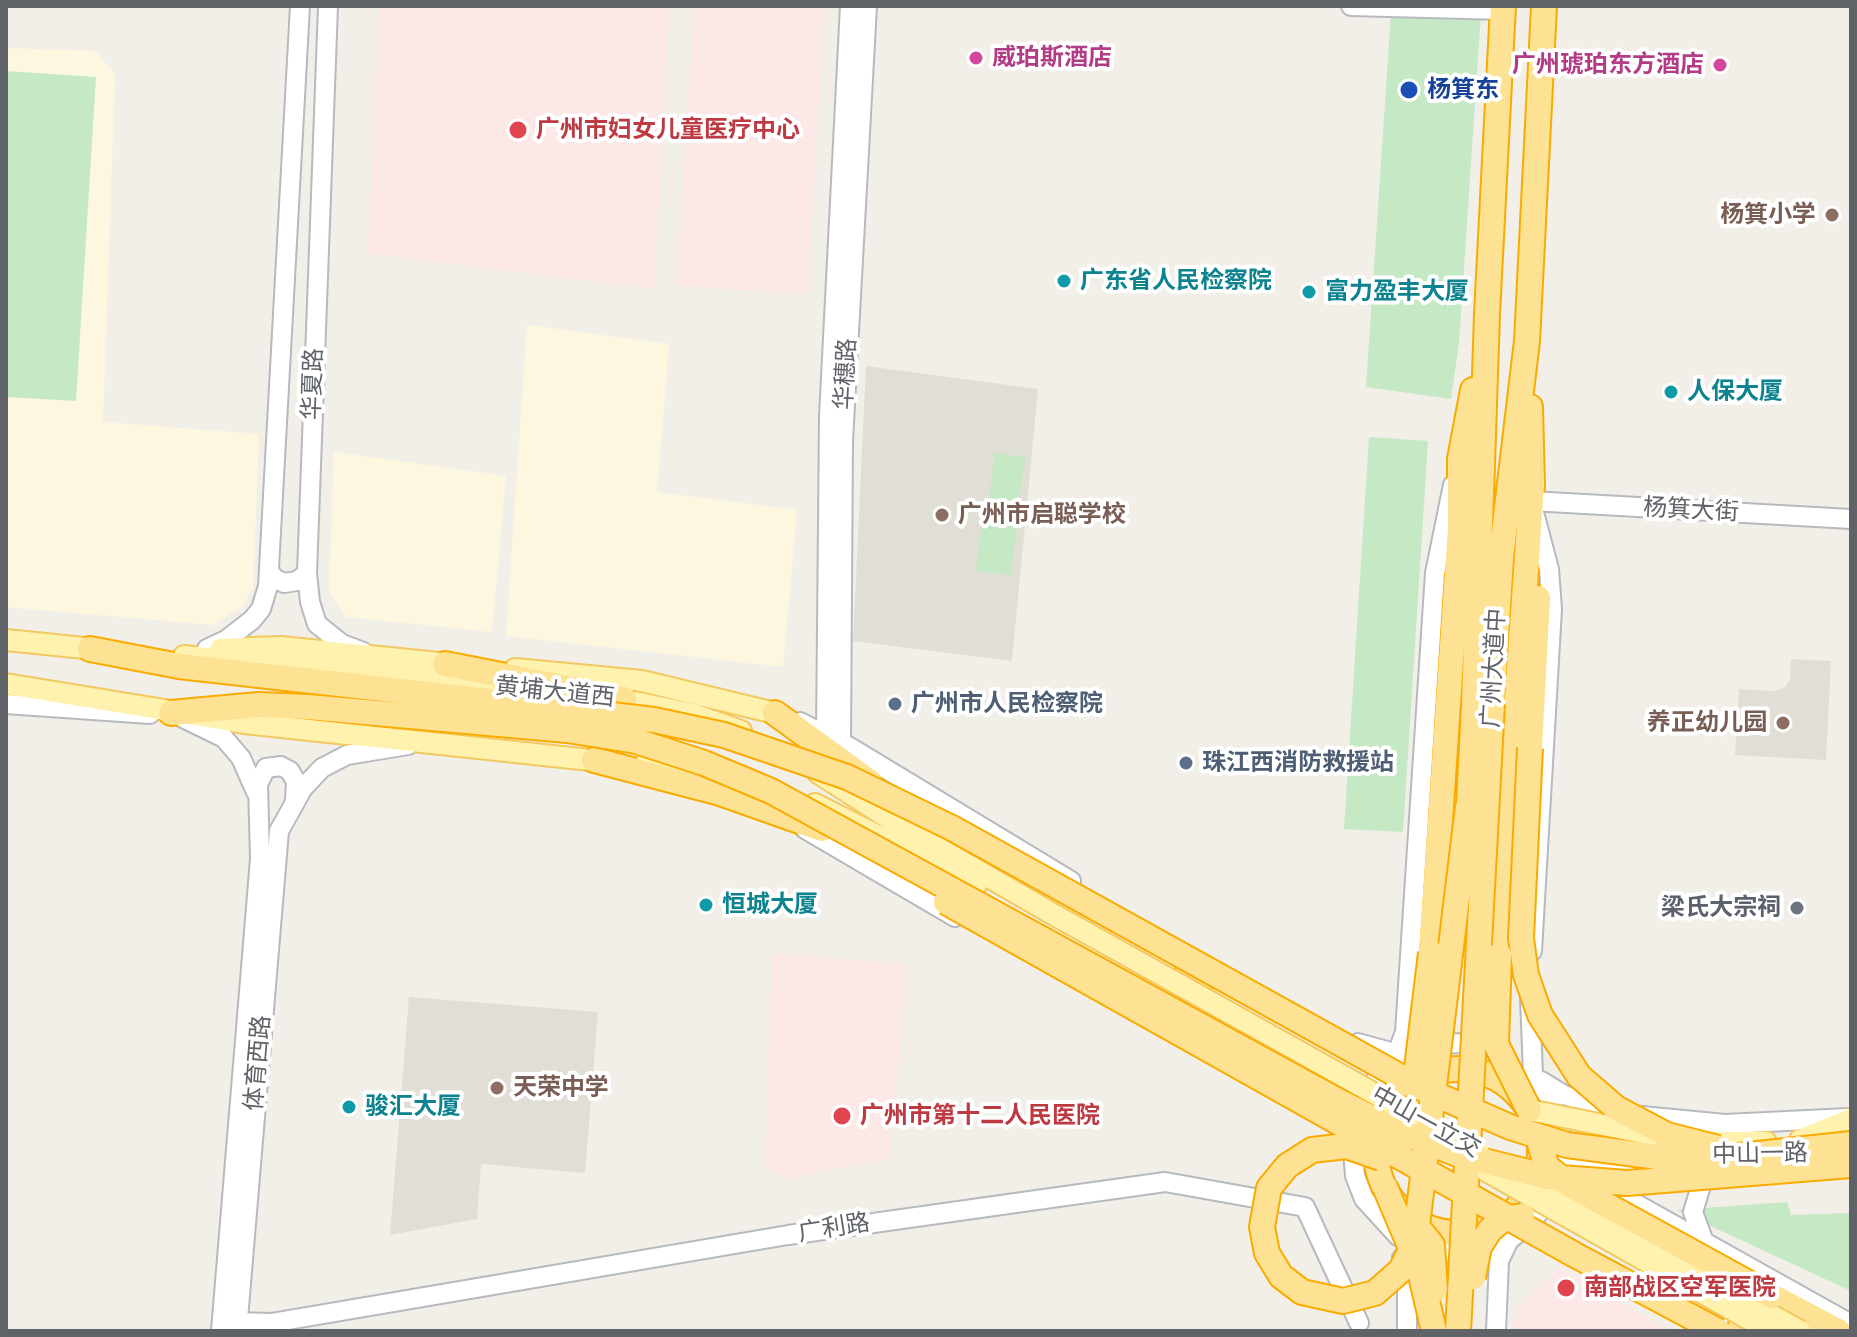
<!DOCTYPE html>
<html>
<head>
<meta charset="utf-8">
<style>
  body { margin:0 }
  #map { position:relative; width:1857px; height:1337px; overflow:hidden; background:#f1efe8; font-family:Mulish,sans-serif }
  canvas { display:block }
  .frame { position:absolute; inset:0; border:8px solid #5f6368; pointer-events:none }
</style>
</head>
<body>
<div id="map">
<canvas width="1857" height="1337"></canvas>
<div class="frame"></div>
</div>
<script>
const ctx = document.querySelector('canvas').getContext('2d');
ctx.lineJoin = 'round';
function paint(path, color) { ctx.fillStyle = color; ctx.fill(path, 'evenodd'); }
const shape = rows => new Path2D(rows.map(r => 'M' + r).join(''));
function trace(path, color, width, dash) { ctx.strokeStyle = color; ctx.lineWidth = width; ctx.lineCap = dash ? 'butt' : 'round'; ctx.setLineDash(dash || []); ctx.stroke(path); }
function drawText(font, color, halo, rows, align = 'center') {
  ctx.font = font + ' Mulish,"Noto Sans SC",sans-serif'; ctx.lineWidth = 8; ctx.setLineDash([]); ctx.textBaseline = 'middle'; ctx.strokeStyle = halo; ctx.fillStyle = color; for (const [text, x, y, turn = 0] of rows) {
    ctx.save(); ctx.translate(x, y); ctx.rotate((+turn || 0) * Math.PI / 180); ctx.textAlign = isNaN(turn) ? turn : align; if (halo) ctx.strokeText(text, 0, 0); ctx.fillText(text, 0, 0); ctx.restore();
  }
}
const commercial = shape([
  [6,48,96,51,115,75,103,422,259,434,253,589,241,607,214,625,6,607],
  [527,325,669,344,657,492,797,510,783,667,506,636],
  [334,452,506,476,492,632,346,617,329,592]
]);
const education = shape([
  [866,366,1038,389,1012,661,853,641],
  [1791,659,1831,661,1826,760,1735,755,1739,689,1775,691,1784,688,1790,680],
  [409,997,598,1012,585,1173,481,1164,477,1219,390,1235]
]);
const medical = shape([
  [379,6,670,6,654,289,368,254],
  [694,6,824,6,808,294,677,286],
  [772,953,907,964,890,1158,784,1180,765,1168],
  [1559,1268,1672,1331,1514,1331,1516,1308]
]);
const green = shape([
  [1391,13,1481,13,1459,343,1451,399,1366,387],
  [6,71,96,77,76,401,6,397],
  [1369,437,1428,441,1403,832,1344,829],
  [995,453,1025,457,1018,511,988,507],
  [983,511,1018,515,1011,575,976,571],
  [1787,1202,1791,1215,1851,1213,1851,1291,1676,1210]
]);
const secondary = shape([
  [328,6,307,573,310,602,317,624,342,644,363,652],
  [1351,6,1503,10],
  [269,571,274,578,284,583,297,581,307,573],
  [207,649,226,640,252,620,261,609,268,586,300,6],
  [6,704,150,714],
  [183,718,224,738,241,758,256,792],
  [800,722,848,746,1071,881],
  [826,734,829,416,850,6],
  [841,742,843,441,867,6],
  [805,829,955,917],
  [1532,951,1552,609,1549,569,1531,501,1851,519],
  [1358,1043,1394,1053,1439,1044,1464,1043,1485,1047],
  [1395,1059,1405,1032,1435,573,1453,485],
  [1541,1081,1564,1095,1617,1111],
  [1361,1102,1374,1082,1392,1065,1424,1048],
  [1642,1116,1725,1124,1848,1118],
  [1352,1139,1355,1176,1364,1199,1398,1236,1423,1248,1450,1253,1478,1251,1509,1240,1528,1225,1547,1203,1558,1177,1562,1149,1559,1122,1549,1097,1533,1075,1530,997],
  [1561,1157,1608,1188,1851,1324],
  [1568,1158,1639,1178],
  [1700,1189,1693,1212,1704,1242],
  [1402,1258,1407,1291,1407,1331],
  [237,1322,271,1323,788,1235,1165,1182,1305,1207,1359,1323],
  [221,1331,260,859,258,784,266,768,281,766,290,771,296,782,295,799],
  [237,1331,279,831,303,788,322,768,347,755,408,745],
  [1496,1331,1499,1261,1509,1240]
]);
const primary = shape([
  [6,640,104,650],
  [220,649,281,647,459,665],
  [184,656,518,688],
  [515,669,642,681,775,713],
  [6,684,244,723,609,762],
  [610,697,693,714,741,731],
  [644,765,712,773],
  [818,773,904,828,1051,913],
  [815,804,976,885],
  [1800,1140,1851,1119],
  [1702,1142,1766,1142]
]);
const highway = shape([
  [90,649,179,666,570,710],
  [445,664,624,699],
  [1492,704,1501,558,1527,341,1544,6],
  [1474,706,1487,314,1503,6],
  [171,713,258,705,308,707,567,730],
  [775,713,870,782],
  [1530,748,1538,598],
  [594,760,720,793,822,829],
  [1431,953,1460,529,1460,459,1473,390],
  [1499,955,1532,485,1530,407],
  [1162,1012,1187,1010,1198,1002,1199,986,1188,971],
  '1376 1151a82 82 0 1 1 164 0a82 82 0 1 1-164 0Z',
  [1772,1296,1838,1331],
  [1739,1330,1742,1331]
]);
const primaryBridge = shape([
  [1051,913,1479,1152],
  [1529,1110,1663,1137],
  [1474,1164,1770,1331],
  [1524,1177,1800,1331]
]);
const highwayBridge = shape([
  [570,710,654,720,724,735,847,777,952,828,1419,1087,1510,1127,1567,1145,1666,1158,1720,1158,1851,1144],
  [567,730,636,741,704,763,771,791,1340,1102,1401,1132,1460,1155,1548,1177,1627,1183,1851,1165],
  [1530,748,1521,938,1526,975,1540,1015,1579,1076,1616,1108,1667,1135,1718,1148],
  [1468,823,1474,706],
  [946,902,1575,1255,1718,1331],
  [1499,955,1496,1044,1529,1110],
  [1399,1083,1411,1084,1416,1076,1431,953],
  [1539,1141,1547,1167,1570,1185,1772,1296],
  [1381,1158,1346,1146,1312,1150,1287,1166,1269,1188,1262,1227,1267,1253,1281,1276,1302,1292,1343,1301,1375,1293,1401,1270,1415,1242,1468,807],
  [1385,1187,1419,1267,1434,1331],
  [1411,1219,1432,1245,1435,1290],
  [1473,1277,1479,1247,1490,1230,1503,1219,1522,1216],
  [1458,1331,1492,704]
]);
const markers = [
  [976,58,8,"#d1479c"],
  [1720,65,8,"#d1479c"],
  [1409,90,10,"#1a4fb4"],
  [518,130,10,"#e0444e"],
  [1832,215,8,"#8d6e63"],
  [1064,281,8,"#0f9aa8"],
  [1309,292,8,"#0f9aa8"],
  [1671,392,8,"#0f9aa8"],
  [942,515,8,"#8d6e63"],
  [895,704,8,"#5c6f8a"],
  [1783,723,8,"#8d6e63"],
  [1186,763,8,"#5c6f8a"],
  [706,905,8,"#0f9aa8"],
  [1797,908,8,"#6b7280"],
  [497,1088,8,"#8d6e63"],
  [349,1107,8,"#0f9aa8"],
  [842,1116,10,"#e0444e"],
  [1566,1288,10,"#e0444e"]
];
const hotelNames = [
  ["威珀斯酒店",992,58],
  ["广州琥珀东方酒店",1704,65,"right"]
];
const transitNames = [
  ["杨箕东",1427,90]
];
const healthNames = [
  ["广州市妇女儿童医疗中心",536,130],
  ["广州市第十二人民医院",860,1116],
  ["南部战区空军医院",1584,1288]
];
const educationNames = [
  ["杨箕小学",1816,215],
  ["广州市启聪学校",958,515,"left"],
  ["养正幼儿园",1767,723],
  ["天荣中学",513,1088,"left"]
];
const cultureNames = [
  ["广东省人民检察院",1080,281],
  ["富力盈丰大厦",1325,292],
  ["人保大厦",1687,392],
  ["恒城大厦",722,905],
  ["骏汇大厦",365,1107]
];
const streetNames = [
  ["华穗路",846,374,-87],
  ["华夏路",313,384,-88],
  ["杨箕大街",1691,510,3],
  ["广州大道中",1494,668,-87],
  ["黄埔大道西",555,692,6],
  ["体育西路",258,1063,-85],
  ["中山一立交",1426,1122,29],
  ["中山一路",1760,1154,-1],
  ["广利路",834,1228,-9]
];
const serviceNames = [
  ["广州市人民检察院",911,704],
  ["珠江西消防救援站",1202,763]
];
const worshipNames = [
  ["梁氏大宗祠",1781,908]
];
paint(commercial, '#fef7e0');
paint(education, '#e1ded6');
paint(medical, '#fce8e6');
paint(green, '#c5e8c5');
trace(secondary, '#b6babf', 22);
trace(primary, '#f2c960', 24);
trace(highway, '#f9ab00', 28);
trace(secondary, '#fff', 18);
trace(primary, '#fff2af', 20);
trace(highway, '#fde293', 24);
trace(primaryBridge, '#f2c960', 24, []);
trace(highwayBridge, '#f9ab00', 28, []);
trace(primaryBridge, '#fff2af', 20);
trace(highwayBridge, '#fde293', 24);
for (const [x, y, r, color] of markers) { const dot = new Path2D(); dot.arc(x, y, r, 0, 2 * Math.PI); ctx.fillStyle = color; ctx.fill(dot); trace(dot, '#fff', 3); }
drawText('bold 24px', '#b23c85', '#fff', hotelNames, 'left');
drawText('bold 24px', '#164399', '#fff', transitNames, 'left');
drawText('bold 24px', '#be3a42', '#fff', healthNames, 'left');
drawText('bold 24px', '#785e54', '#fff', educationNames, 'right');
drawText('bold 24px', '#0d838f', '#fff', cultureNames, 'left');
drawText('24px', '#5f6368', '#fff', streetNames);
drawText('bold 24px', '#4e5e75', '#fff', serviceNames, 'left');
drawText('bold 24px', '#5b616d', '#fff', worshipNames, 'right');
</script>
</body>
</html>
